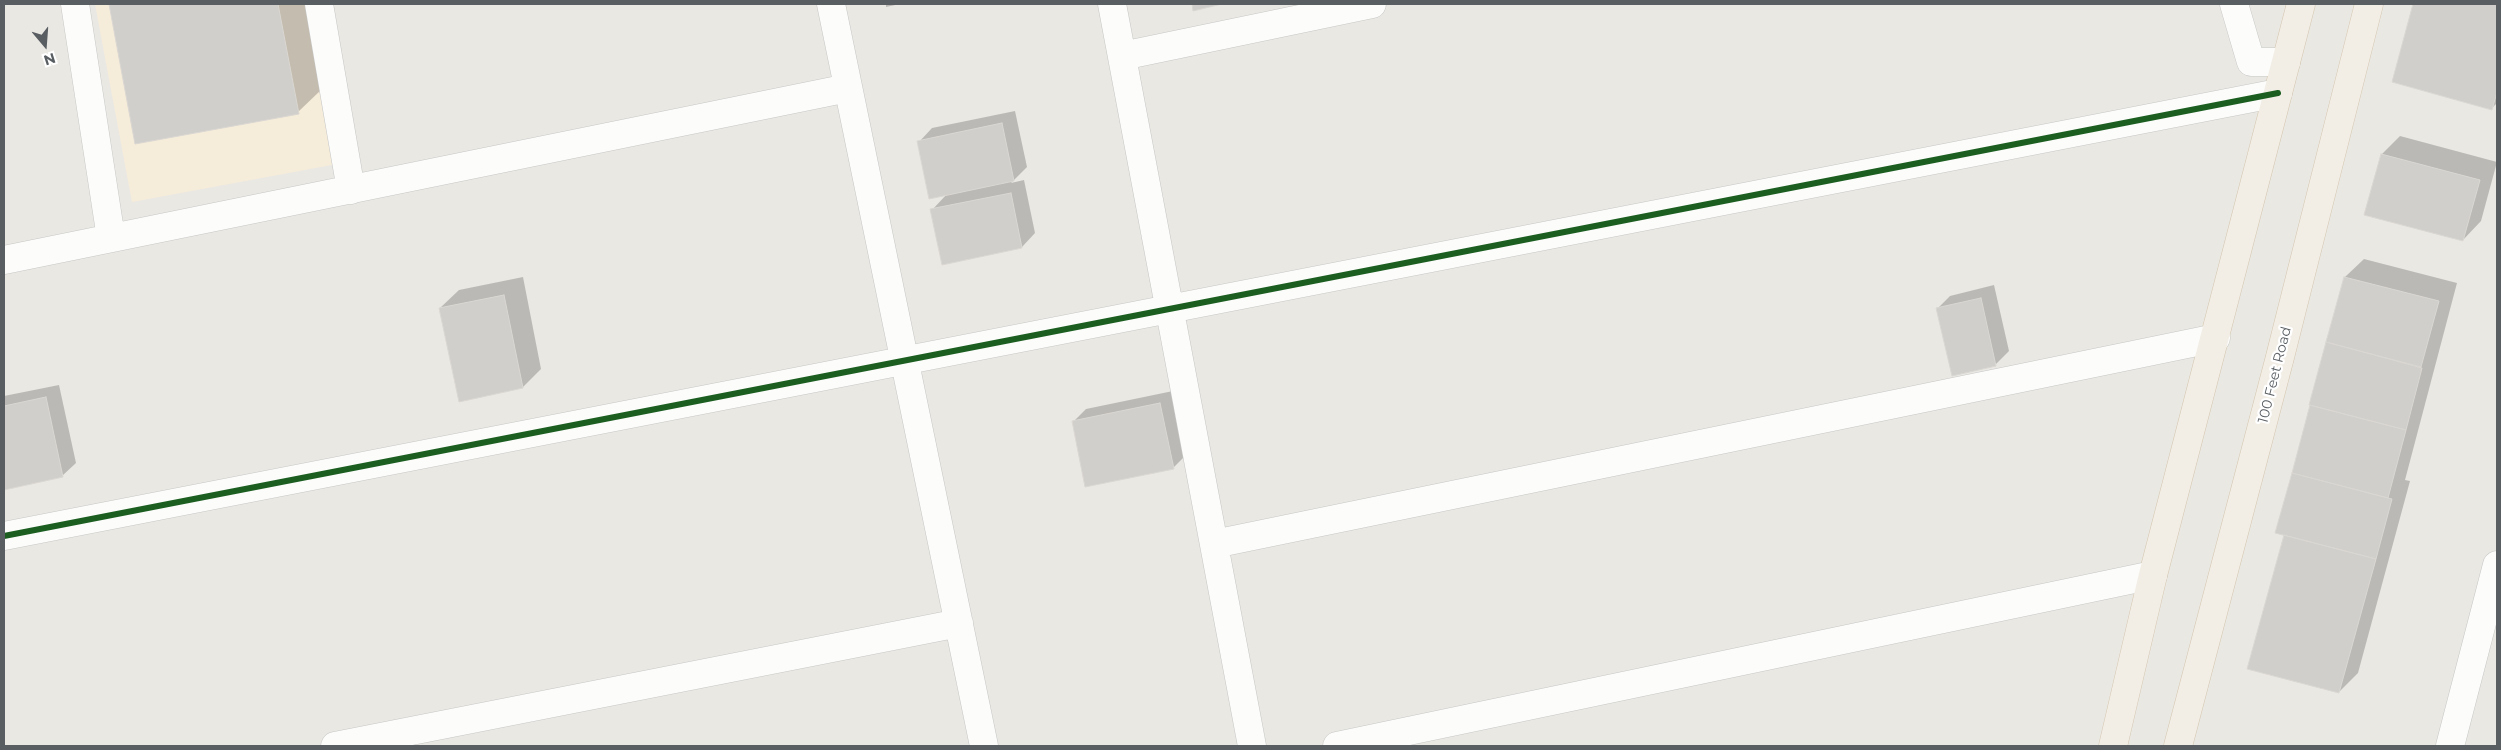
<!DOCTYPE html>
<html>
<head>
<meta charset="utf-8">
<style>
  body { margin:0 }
  #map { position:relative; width:2501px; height:750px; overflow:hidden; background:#eae8e3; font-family:Montserrat,sans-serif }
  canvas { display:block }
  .frame { position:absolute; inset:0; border:5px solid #595e62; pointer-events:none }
  .north { position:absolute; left:20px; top:20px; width:50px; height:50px; -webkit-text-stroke:4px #fff; paint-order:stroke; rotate:162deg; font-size:14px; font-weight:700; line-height:20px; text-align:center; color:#595e62 }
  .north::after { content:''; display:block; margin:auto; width:18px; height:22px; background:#595e62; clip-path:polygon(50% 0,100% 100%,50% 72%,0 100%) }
</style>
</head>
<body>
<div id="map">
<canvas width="2501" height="750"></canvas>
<div class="frame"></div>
<div class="north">N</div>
</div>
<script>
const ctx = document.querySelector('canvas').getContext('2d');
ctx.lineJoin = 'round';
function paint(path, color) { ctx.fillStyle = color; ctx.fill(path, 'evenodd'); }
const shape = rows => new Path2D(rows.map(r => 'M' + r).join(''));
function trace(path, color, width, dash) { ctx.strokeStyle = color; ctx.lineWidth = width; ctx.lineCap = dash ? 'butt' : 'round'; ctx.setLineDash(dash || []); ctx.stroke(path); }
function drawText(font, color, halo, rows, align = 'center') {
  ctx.font = font + ' Montserrat,sans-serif'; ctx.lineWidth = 4.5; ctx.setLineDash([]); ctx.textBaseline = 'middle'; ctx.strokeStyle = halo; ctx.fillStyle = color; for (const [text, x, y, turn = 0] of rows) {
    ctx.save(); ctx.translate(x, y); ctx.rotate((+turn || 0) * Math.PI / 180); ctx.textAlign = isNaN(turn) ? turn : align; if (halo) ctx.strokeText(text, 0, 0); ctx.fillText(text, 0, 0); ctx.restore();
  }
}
const commercial = shape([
  [95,4,307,4,337,164,132,202]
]);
const shadow = shape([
  [111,4,305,4,321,90,298,112,136,143],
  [886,4,900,4,886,7],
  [2414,4,2497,4,2497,103,2492,108,2393,81],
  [1015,111,1027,167,1011,183,1024,180,1035,233,1022,247,932,210,947,194,919,142,932,128],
  [2400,136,2497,162,2481,221,2463,240,2382,154],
  [2364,259,2457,283,2405,480,2410,481,2358,673,2339,692,2285,534,2277,532,2345,277],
  [523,277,541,369,523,387,440,308,459,290],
  [1994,285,2009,351,1996,364,1937,309,1950,296],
  [59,385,76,463,62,476,4,489,4,396],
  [1173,391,1186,455,1173,468,1073,422,1086,409]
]);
const building = shape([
  [109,4,278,4,299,114,135,144,109,4],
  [1192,4,1222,4,1193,11,1192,4],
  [2413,4,2497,4,2497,92,2492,110,2392,82,2413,4],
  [1002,123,1014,181,929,199,917,141,1002,123],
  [2381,154,2480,180,2463,241,2364,215,2381,154],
  [1011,193,1022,248,942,265,930,209,1011,193],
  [2344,277,2439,301,2421,367,2326,342,2344,277],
  [504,295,523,388,459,402,439,308,504,295],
  [1981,298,1996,366,1952,376,1936,308,1981,298],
  [2326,342,2422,368,2406,430,2309,405,2326,342],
  [46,397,63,477,4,490,4,406,46,397],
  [1160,403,1174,469,1085,487,1072,421,1160,403],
  [2310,405,2406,430,2388,498,2292,473,2310,405],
  [2292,473,2392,499,2376,559,2275,533,2292,473],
  [2284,535,2376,559,2339,693,2247,669,2284,535]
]);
const minor = shape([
  [75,4,111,238],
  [319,4,351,190],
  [831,4,984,746],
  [1112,4,1252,746],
  [2234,4,2251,62,2286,62],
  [1122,56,1372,4],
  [4,260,848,88],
  [4,536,2278,93],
  [1214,544,2216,338],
  [335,746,959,623],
  [1337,746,2153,575],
  [2450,746,2497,565]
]);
const major = shape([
  [2113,746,2153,575,2301,4],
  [2178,746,2280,357,2369,4]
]);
const cycleway = shape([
  [4,536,2278,93]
]);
const streetNames = [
  ["100 Feet Road",2275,375,-76]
];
paint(commercial, '#f6ecda');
paint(shadow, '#0003');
paint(building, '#d0cfcc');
trace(building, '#dad7d2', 1);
trace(minor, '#c6c7c6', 29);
trace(major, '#d4c6af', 29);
trace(minor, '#fcfcfb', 28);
trace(major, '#f2eee6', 28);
trace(cycleway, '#1b5e20', 6);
drawText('14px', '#595e62', '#fff', streetNames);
</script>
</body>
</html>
